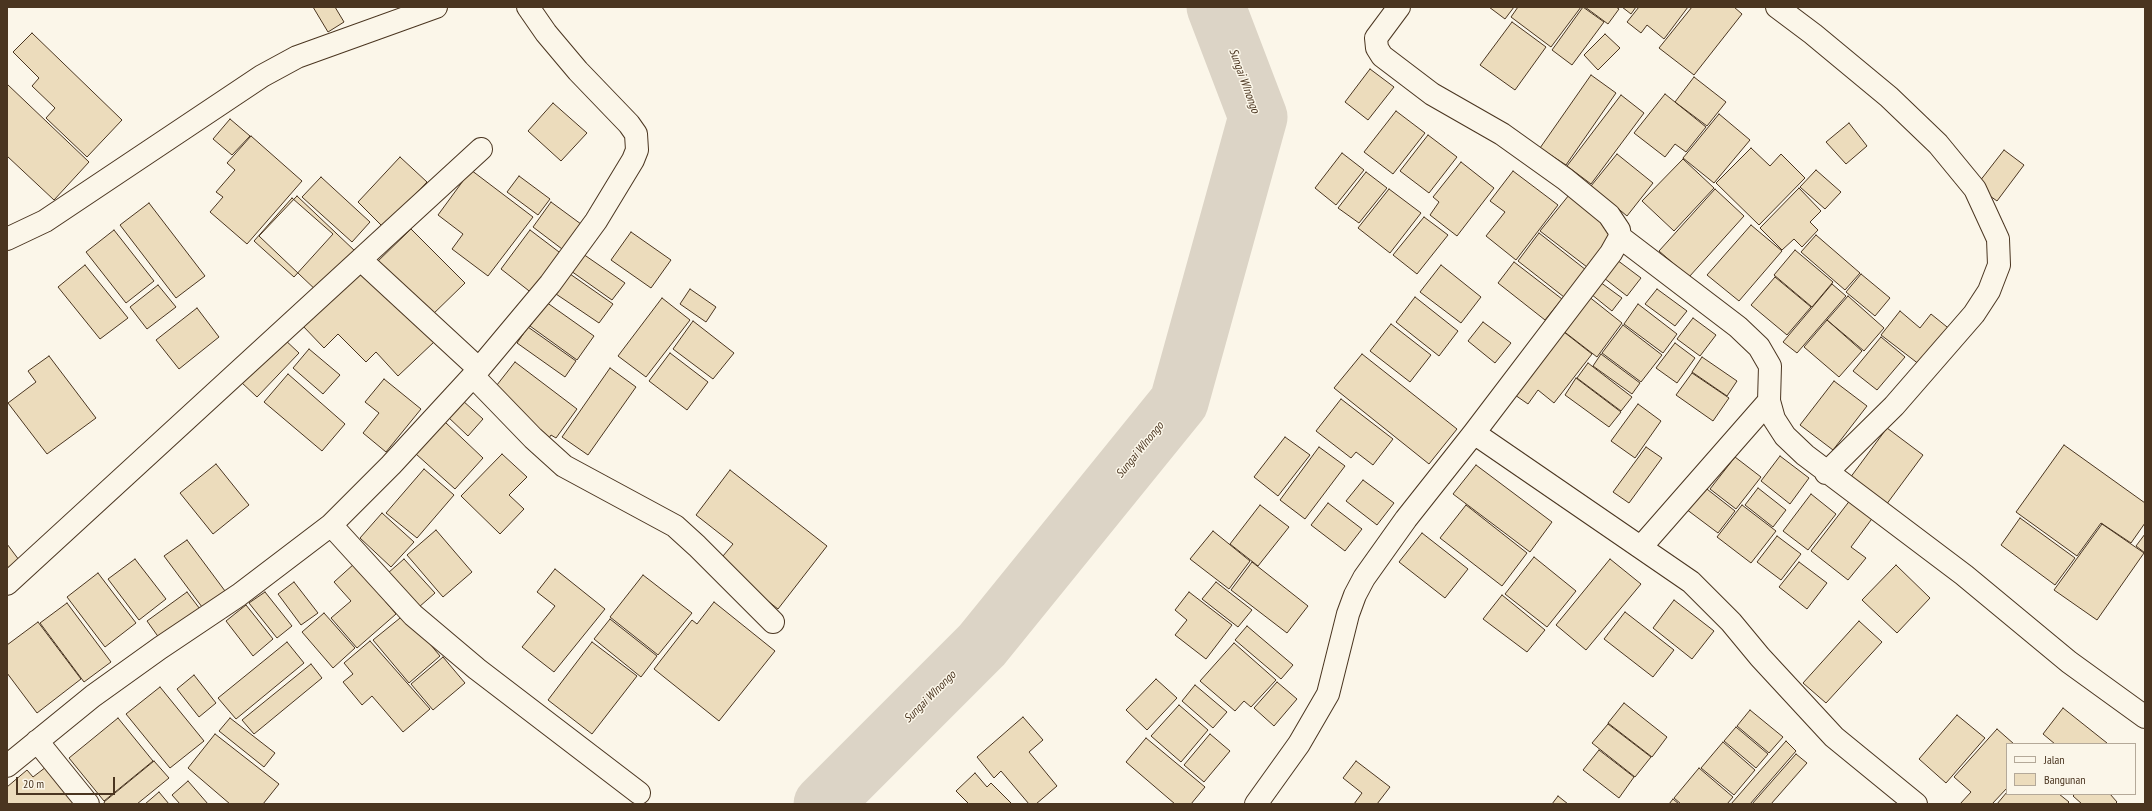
<!DOCTYPE html>
<html>
<head>
<meta charset="utf-8">
<style>
  body { margin:0 }
  #map { position:relative; width:2152px; height:811px; overflow:hidden; background:#fbf6e9; font-family:"PT Sans Narrow",sans-serif }
  canvas { display:block }
  .frame { position:absolute; inset:0; border:8px solid #4a3520; pointer-events:none }
  .legend { position:absolute; left:2006px; top:743px; width:130px; height:52px; box-sizing:border-box; background:#fbf6e9; border:1px solid #b4a999; margin:0; padding:5px 7px; list-style:none; font-size:12px; color:#4a3520 }
  .legend li { display:flex; align-items:center; gap:8px; height:20px }
  .legend b { width:20px; border:1px solid #b4a999 }
  .scale { position:absolute; left:16px; top:777px; width:99px; height:18px; box-sizing:border-box; border:2px solid #4a3520; border-top:0; padding-left:5px; font-size:12px; line-height:14px; white-space:nowrap; color:#4a3520; -webkit-text-stroke:3px #fbf6e9; paint-order:stroke }
</style>
</head>
<body>
<div id="map">
<canvas width="2152" height="811"></canvas>
<div class="frame"></div>
<ul class="legend">
<li><b style="height:5px;background:#fbf6e9"></b>Jalan</li>
<li><b style="height:11px;background:#ecdcbc"></b>Bangunan</li>
</ul>
<div class="scale">20 m</div>
</div>
<script>
const ctx = document.querySelector('canvas').getContext('2d');
ctx.lineJoin = 'round';
const shape = rows => new Path2D(rows.map(r => 'M' + r).join(''));
function trace(path, color, width, dash) { ctx.strokeStyle = color; ctx.lineWidth = width; ctx.lineCap = dash ? 'butt' : 'round'; ctx.setLineDash(dash || []); ctx.stroke(path); }
function paint(path, color) { ctx.fillStyle = color; ctx.fill(path, 'evenodd'); }
function drawText(font, color, halo, rows, align = 'center') {
  ctx.font = font + ' "PT Sans Narrow",sans-serif'; ctx.lineWidth = 3; ctx.setLineDash([]); ctx.textBaseline = 'middle'; ctx.strokeStyle = halo; ctx.fillStyle = color; for (const [text, x, y, turn = 0] of rows) {
    ctx.save(); ctx.translate(x, y); ctx.rotate((+turn || 0) * Math.PI / 180); ctx.textAlign = isNaN(turn) ? turn : align; if (halo) ctx.strokeText(text, 0, 0); ctx.fillText(text, 0, 0); ctx.restore();
  }
}
const river = shape([
  [823,804,982,645,1179,402,1258,117,1216,7]
]);
const building = shape([
  [313,7,335,7,344,22,328,32,313,7],
  [1489,7,1514,7,1505,19,1489,7],
  [1518,7,1581,7,1551,47,1511,17,1518,7],
  [1583,7,1604,22,1572,65,1552,50,1583,7],
  [1585,7,1616,7,1619,9,1608,24,1585,7],
  [1622,7,1636,7,1631,14,1622,7],
  [1639,7,1688,7,1664,39,1647,25,1641,33,1627,22,1639,7],
  [1692,7,1734,7,1742,14,1694,75,1659,48,1692,7],
  [1512,22,1546,47,1515,90,1480,65,1512,22],
  [32,33,122,120,87,157,46,118,55,108,32,86,39,78,13,52,32,33],
  [1605,34,1620,48,1598,70,1584,55,1605,34],
  [1370,69,1394,87,1368,120,1345,102,1370,69],
  [1591,75,1616,93,1566,165,1540,148,1591,75],
  [1694,77,1726,102,1707,126,1675,102,1694,77],
  [7,84,89,162,54,200,7,156,7,84],
  [1665,94,1706,127,1686,152,1675,144,1665,157,1634,133,1665,94],
  [1621,95,1644,113,1591,184,1567,166,1621,95],
  [553,103,587,133,561,161,528,131,553,103],
  [1396,111,1425,133,1393,174,1364,152,1396,111],
  [1719,114,1750,140,1714,183,1683,158,1719,114],
  [230,119,250,136,232,155,213,139,230,119],
  [1849,123,1867,146,1846,164,1826,142,1849,123],
  [1428,135,1457,157,1429,193,1400,171,1428,135],
  [251,136,302,181,247,244,210,212,223,197,216,192,235,170,227,163,251,136],
  [1751,148,1770,166,1781,154,1805,178,1759,225,1716,183,1751,148],
  [2004,150,2024,165,1997,201,1976,186,2004,150],
  [1342,153,1364,170,1336,205,1315,188,1342,153],
  [1617,154,1653,183,1627,216,1591,186,1617,154],
  [400,157,427,182,384,228,358,202,400,157],
  [1683,159,1714,188,1674,231,1642,201,1683,159],
  [1461,162,1494,188,1457,236,1430,215,1439,202,1433,197,1461,162],
  [471,170,533,217,488,276,452,249,463,234,438,215,471,170],
  [1816,170,1841,192,1825,209,1800,187,1816,170],
  [1513,171,1558,205,1516,260,1486,236,1505,212,1490,201,1513,171],
  [1366,172,1387,188,1359,223,1338,208,1366,172],
  [519,176,550,199,538,215,507,192,519,176],
  [321,177,370,222,352,242,302,197,321,177],
  [1799,188,1821,211,1810,222,1818,230,1802,247,1794,239,1782,250,1760,228,1799,188],
  [1389,189,1421,213,1390,253,1358,228,1389,189],
  [1715,189,1744,216,1689,277,1659,251,1715,189],
  [1569,195,1616,231,1587,267,1540,231,1569,195],
  [297,196,356,252,319,293,259,236,297,196],
  [292,198,333,234,294,277,254,241,292,198],
  [551,202,585,227,566,252,533,227,551,202],
  [149,203,205,276,176,298,120,225,149,203],
  [1424,217,1448,235,1417,274,1393,255,1424,217],
  [1751,225,1782,251,1739,301,1707,275,1751,225],
  [411,229,465,283,429,318,375,264,411,229],
  [114,230,154,281,126,303,86,252,114,230],
  [530,230,563,255,533,294,501,269,530,230],
  [631,232,671,260,651,288,611,260,631,232],
  [1539,233,1586,270,1564,297,1518,261,1539,233],
  [1816,235,1860,273,1845,290,1801,252,1816,235],
  [1795,250,1833,282,1812,307,1774,275,1795,250],
  [583,254,625,283,612,300,571,271,583,254],
  [1617,260,1641,278,1627,296,1604,278,1617,260],
  [1514,262,1562,299,1545,320,1498,283,1514,262],
  [85,265,128,318,100,339,58,287,85,265],
  [1441,265,1481,297,1461,323,1420,292,1441,265],
  [360,268,434,342,398,376,376,352,366,362,338,334,324,348,302,325,360,268],
  [570,274,613,304,599,323,556,294,570,274],
  [1861,274,1890,298,1875,316,1846,292,1861,274],
  [1775,277,1811,307,1787,335,1751,305,1775,277],
  [1600,282,1622,298,1612,311,1591,294,1600,282],
  [1832,284,1846,296,1797,353,1783,342,1832,284],
  [158,285,176,307,147,329,130,307,158,285],
  [690,289,716,307,706,322,680,304,690,289],
  [1657,289,1687,311,1675,326,1645,304,1657,289],
  [1588,296,1622,323,1597,357,1562,330,1588,296],
  [1848,296,1884,328,1864,351,1827,320,1848,296],
  [1415,297,1458,331,1439,356,1396,322,1415,297],
  [662,298,690,320,646,377,618,356,662,298],
  [546,302,594,336,577,360,530,326,546,302],
  [1638,304,1677,334,1663,353,1624,324,1638,304],
  [197,308,219,337,179,369,156,340,197,308],
  [1900,311,1920,328,1931,314,1952,331,1924,368,1881,335,1900,311],
  [1693,318,1716,335,1700,356,1677,339,1693,318],
  [1827,320,1862,351,1839,377,1804,347,1827,320],
  [693,321,734,353,713,379,673,349,693,321],
  [1483,322,1511,343,1495,363,1468,341,1483,322],
  [1391,324,1431,355,1410,382,1370,351,1391,324],
  [1623,325,1662,355,1641,382,1602,353,1623,325],
  [528,327,576,361,565,377,517,343,528,327],
  [1564,332,1592,354,1554,403,1538,390,1528,404,1515,395,1564,332],
  [1881,337,1905,357,1877,390,1853,371,1881,337],
  [283,338,299,353,257,397,241,382,283,338],
  [1675,343,1695,358,1677,383,1656,368,1675,343],
  [309,349,340,375,323,394,293,368,309,349],
  [670,353,708,382,687,410,649,381,670,353],
  [1362,354,1457,429,1429,464,1334,388,1362,354],
  [1601,354,1640,383,1632,394,1593,366,1601,354],
  [49,356,96,418,47,454,8,403,36,382,28,371,49,356],
  [1702,357,1737,381,1727,396,1692,372,1702,357],
  [515,362,577,409,556,438,551,435,547,441,524,423,528,417,493,390,515,362],
  [1588,363,1632,397,1621,411,1577,378,1588,363],
  [610,368,636,387,588,455,562,437,610,368],
  [1692,373,1729,398,1713,421,1676,395,1692,373],
  [288,374,345,424,322,451,264,402,288,374],
  [1576,378,1621,412,1609,427,1565,395,1576,378],
  [384,379,421,409,386,452,363,433,379,413,365,402,384,379],
  [1834,381,1867,406,1833,450,1800,425,1834,381],
  [1341,399,1393,439,1373,465,1356,452,1351,458,1316,431,1341,399],
  [462,400,483,419,468,436,447,416,462,400],
  [1638,404,1661,421,1635,458,1611,441,1638,404],
  [445,422,483,458,455,489,416,454,445,422],
  [1887,428,1923,455,1886,505,1850,478,1887,428],
  [1285,437,1310,455,1278,496,1254,477,1285,437],
  [2064,445,2145,503,2145,523,2131,543,2101,523,2077,556,2016,512,2064,445],
  [1319,447,1345,466,1305,519,1280,500,1319,447],
  [1646,447,1662,458,1629,503,1613,492,1646,447],
  [502,454,527,477,509,495,524,509,500,534,461,496,502,454],
  [1780,456,1809,478,1790,504,1761,481,1780,456],
  [1735,457,1761,477,1736,509,1710,489,1735,457],
  [216,464,249,505,213,534,180,493,216,464],
  [1476,465,1552,522,1530,552,1453,494,1476,465],
  [424,469,454,495,417,538,386,513,424,469],
  [730,470,827,546,778,609,718,562,733,544,696,515,730,470],
  [1363,480,1394,503,1377,525,1346,501,1363,480],
  [1703,486,1735,511,1718,533,1686,509,1703,486],
  [1758,488,1786,510,1773,527,1745,505,1758,488],
  [1811,494,1836,514,1808,550,1783,531,1811,494],
  [1851,499,1874,516,1851,547,1866,558,1848,580,1811,551,1851,499],
  [1328,503,1362,529,1345,551,1311,525,1328,503],
  [1260,505,1289,527,1258,566,1230,544,1260,505],
  [1466,505,1527,553,1502,586,1440,538,1466,505],
  [1742,505,1776,531,1751,563,1717,537,1742,505],
  [382,513,414,542,391,567,360,538,382,513],
  [2020,518,2075,558,2055,585,2001,545,2020,518],
  [2102,524,2144,553,2097,620,2054,590,2102,524],
  [436,530,472,572,443,597,407,555,436,530],
  [1213,531,1250,561,1229,589,1190,559,1213,531],
  [1422,533,1468,569,1445,598,1399,562,1422,533],
  [2145,534,2145,553,2136,546,2145,534],
  [1777,536,1801,554,1781,580,1757,562,1777,536],
  [187,540,228,595,205,611,164,556,187,540],
  [7,544,22,564,7,576,7,544],
  [1534,557,1576,591,1547,627,1505,594,1534,557],
  [135,559,166,599,139,620,108,579,135,559],
  [404,559,435,593,419,607,388,573,404,559],
  [1610,559,1641,584,1586,650,1556,625,1610,559],
  [1252,562,1308,606,1287,633,1231,590,1252,562],
  [1799,562,1827,583,1807,609,1779,587,1799,562],
  [354,564,396,614,357,648,331,618,351,601,334,582,354,564],
  [1896,565,1930,598,1897,633,1862,600,1896,565],
  [555,569,605,609,554,672,522,647,555,606,537,592,555,569],
  [98,573,136,623,105,647,67,597,98,573],
  [643,575,692,613,658,655,610,617,643,575],
  [294,582,318,613,301,625,278,594,294,582],
  [1216,582,1252,610,1238,627,1202,599,1216,582],
  [187,592,203,613,162,642,147,621,187,592],
  [265,592,292,626,277,638,249,603,265,592],
  [1189,592,1232,625,1206,659,1175,635,1187,620,1175,610,1189,592],
  [1502,595,1545,630,1527,652,1483,619,1502,595],
  [1674,600,1714,631,1692,659,1653,628,1674,600],
  [714,602,775,651,719,721,654,669,692,620,697,624,714,602],
  [67,603,111,662,84,682,40,623,67,603],
  [246,605,273,639,253,656,226,621,246,605],
  [1625,612,1674,650,1653,677,1604,639,1625,612],
  [324,613,355,648,333,668,302,632,324,613],
  [405,614,440,656,409,683,373,640,405,614],
  [610,619,657,656,641,677,594,639,610,619],
  [1859,621,1882,642,1826,703,1803,683,1859,621],
  [38,622,81,679,37,713,7,673,7,645,38,622],
  [1247,626,1293,665,1281,679,1235,640,1247,626],
  [370,641,430,709,403,732,372,696,362,705,343,682,353,674,344,663,370,641],
  [287,642,304,663,236,719,218,698,287,642],
  [592,642,637,676,592,734,548,700,592,642],
  [1234,643,1276,680,1251,707,1244,701,1235,711,1200,681,1234,643],
  [443,657,465,683,433,710,411,684,443,657],
  [311,664,322,678,254,734,242,720,311,664],
  [194,675,216,703,199,717,177,689,194,675],
  [1156,679,1177,698,1147,730,1126,710,1156,679],
  [1277,682,1297,699,1274,726,1254,708,1277,682],
  [1195,685,1227,712,1213,728,1182,701,1195,685],
  [160,687,204,741,170,768,126,714,160,687],
  [1624,703,1667,737,1652,757,1608,723,1624,703],
  [1179,705,1208,730,1181,762,1151,736,1179,705],
  [2063,708,2107,743,2106,744,2055,744,2043,734,2063,708],
  [1750,710,1783,737,1769,753,1737,726,1750,710],
  [1957,715,1985,738,1946,783,1919,759,1957,715],
  [1023,717,1043,740,1029,752,1057,786,1036,804,1029,804,1001,771,994,778,977,757,1023,717],
  [118,718,153,761,104,801,69,758,118,718],
  [230,718,275,753,264,767,219,731,230,718],
  [1608,724,1651,757,1635,777,1592,743,1608,724],
  [1736,727,1768,754,1756,768,1724,741,1736,727],
  [1997,729,2014,744,2007,744,2007,788,1992,804,1960,804,1971,792,1954,777,1997,729],
  [215,734,279,784,263,804,230,804,188,768,215,734],
  [1210,734,1230,751,1204,782,1184,765,1210,734],
  [1146,738,1205,787,1191,804,1175,804,1126,762,1146,738],
  [1786,741,1796,751,1750,804,1731,804,1786,741],
  [1723,742,1755,770,1734,795,1701,768,1723,742],
  [1599,750,1634,777,1619,798,1583,770,1599,750],
  [1796,754,1807,763,1771,804,1752,804,1796,754],
  [154,761,169,778,137,804,105,804,104,802,154,761],
  [1356,761,1390,787,1377,804,1354,804,1362,793,1343,778,1356,761],
  [46,767,76,804,7,804,7,787,27,770,33,777,46,767],
  [1699,768,1733,797,1727,804,1681,804,1674,798,1699,768],
  [975,773,987,787,991,783,1012,804,969,804,956,791,975,773],
  [188,781,208,804,180,804,172,795,188,781],
  [159,792,169,804,145,804,159,792],
  [2007,792,2007,794,2059,794,2069,802,2067,804,1997,804,2007,792],
  [2075,794,2110,794,2117,802,2115,804,2082,804,2073,796,2075,794],
  [1558,796,1568,804,1552,804,1558,796],
  [1673,799,1679,804,1669,804,1673,799]
]);
const street = shape([
  [1777,7,1813,34,1889,97,1938,144,1975,189,1998,239,1999,265,1989,291,1974,314,1894,406,1826,473],
  [1620,237,1738,327,1759,347,1770,366,1769,401,1774,419,1785,436,1805,455,1964,575,2069,662,2145,717],
  [7,239,45,221,262,76,297,57,436,7],
  [361,260,479,369],
  [473,376,533,438,564,466,675,526,697,546,773,622],
  [1474,433,1691,582,1731,622,1760,657,1834,737,1916,804],
  [331,525,413,615,477,669,639,793],
  [1641,547,1769,401],
  [7,584,481,149],
  [37,741,88,804],
  [7,766,93,696,160,648,239,595,331,525,391,465,473,376,550,284,596,221,633,160,637,150,636,134,629,124,578,71,546,33,528,7],
  [1256,804,1299,744,1328,694,1348,614,1355,595,1364,578,1406,519,1474,433,1611,253,1620,237,1619,230,1609,215,1565,179,1502,134,1432,94,1382,56,1377,48,1376,38,1399,7]
]);
const waterNames = [
  ["Sungai WInongo",1244,81,70],
  ["Sungai WInongo",1140,450,-51],
  ["Sungai WInongo",930,697,-45]
];
trace(river, '#dcd4c6', 59);
paint(building, '#ecdcbc');
trace(building, '#4a3520', 1);
trace(street, '#4a3520', 24);
trace(street, '#fbf6e9', 22);
drawText('italic 12px', '#4a3520', '#fbf6e9', waterNames);
</script>
</body>
</html>
